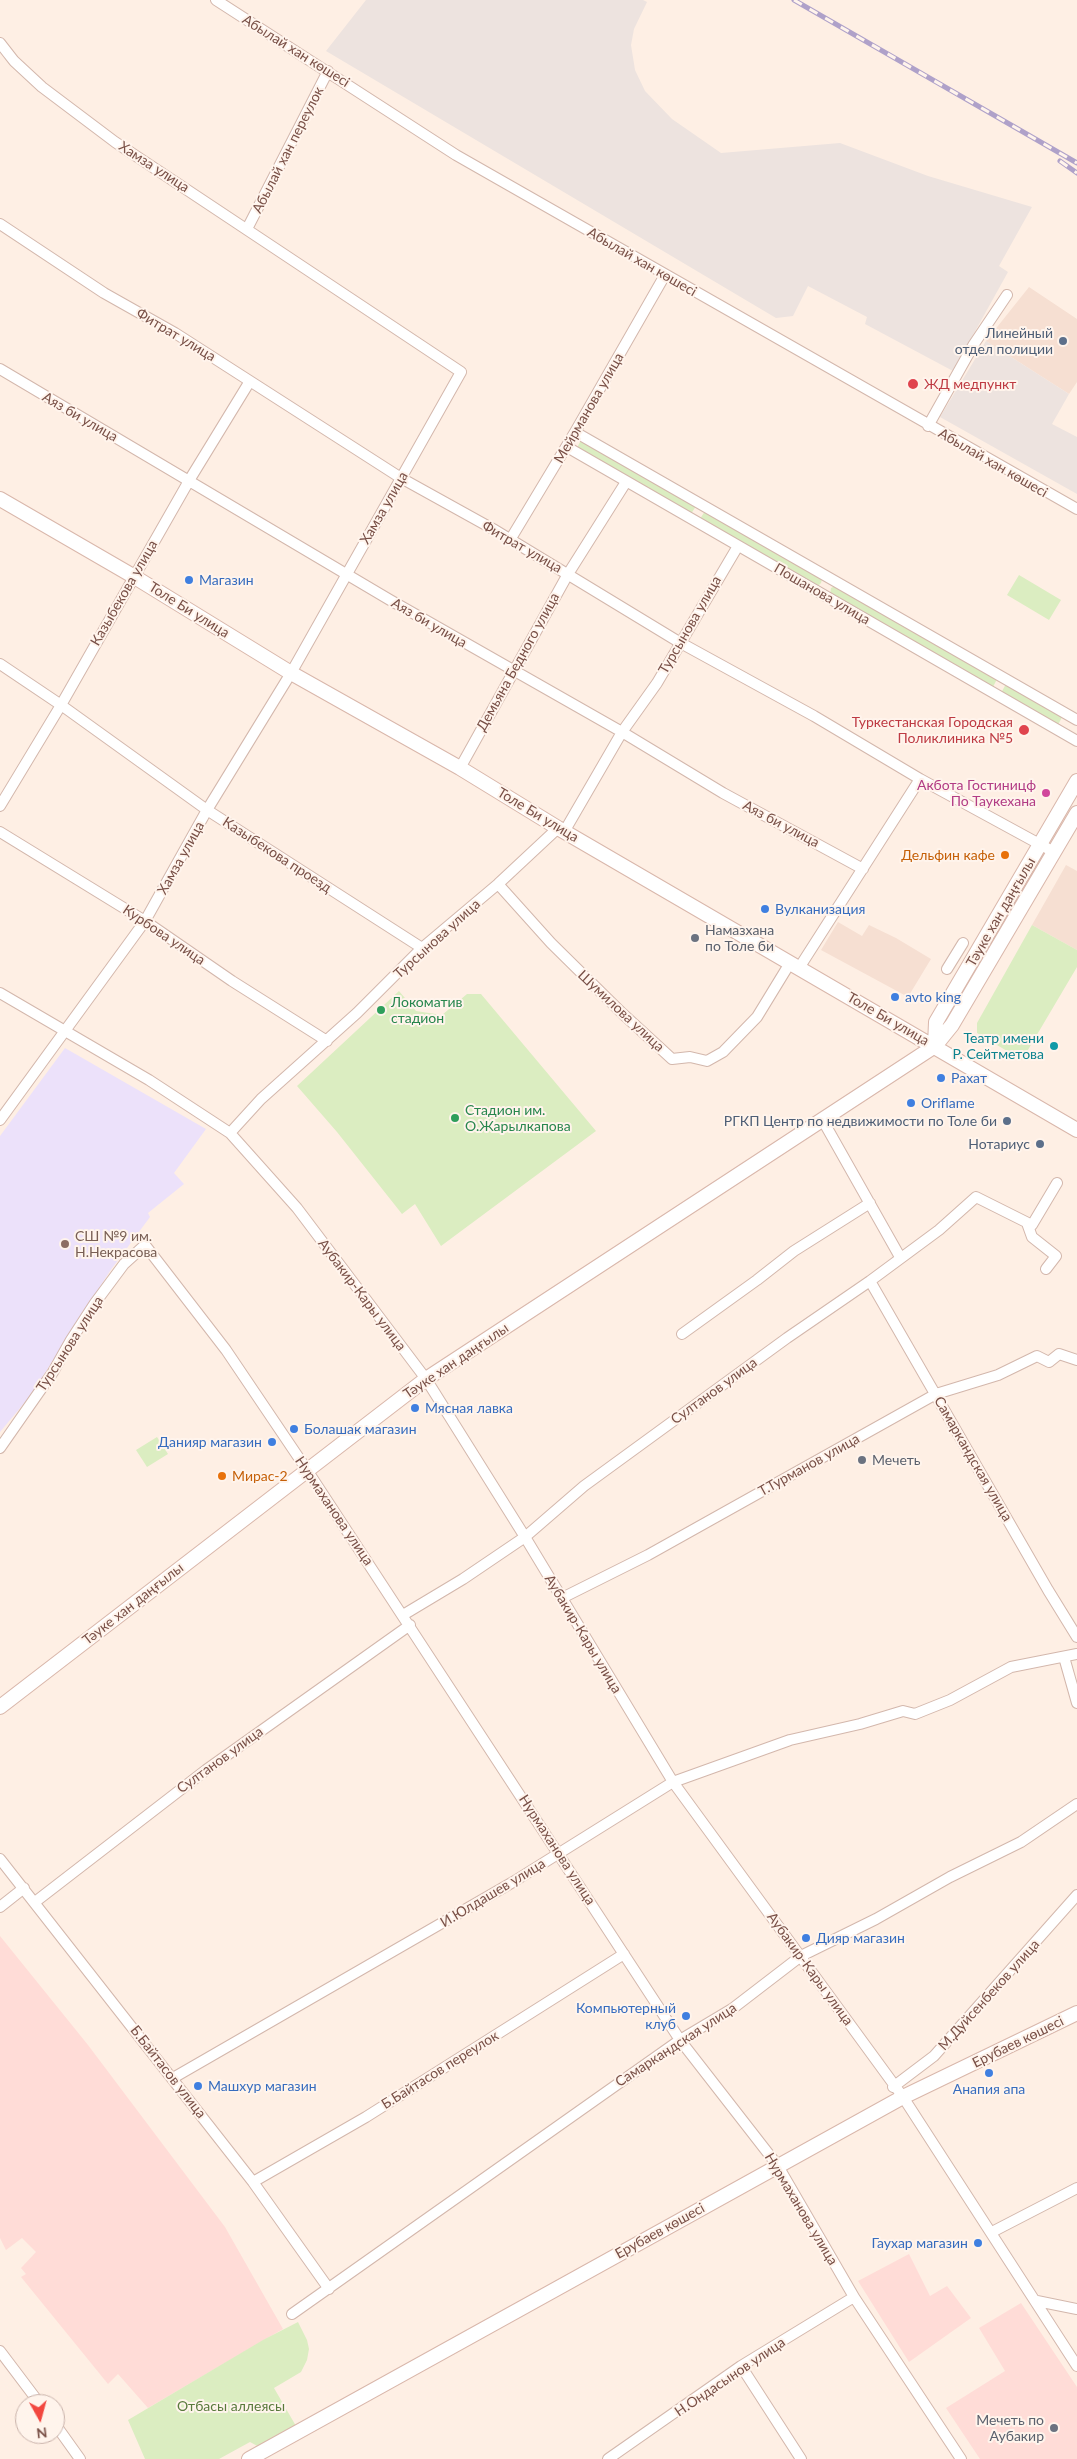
<!DOCTYPE html>
<html>
<head>
<meta charset="utf-8">
<style>
  body { margin:0 }
  #map { position:relative; width:1077px; height:2459px; overflow:hidden; background:#feefe4; font-family:Lato,sans-serif }
  canvas { display:block }
  .north { position:absolute; left:15px; top:2394px; width:50px; height:50px; box-sizing:border-box; background:#fff4ec; border:1px solid #c9b2aa; border-radius:50%; rotate:173deg; font-size:14px; font-weight:700; line-height:20px; text-align:center; color:#795047 }
  .north::after { content:''; display:block; margin:auto; width:18px; height:22px; background:#f2473f; clip-path:polygon(50% 0,100% 100%,50% 72%,0 100%) }
</style>
</head>
<body>
<div id="map">
<canvas width="1077" height="2459"></canvas>
<div class="north">N</div>
</div>
<script>
const ctx = document.querySelector('canvas').getContext('2d');
ctx.lineJoin = 'round';
function paint(path, color) { ctx.fillStyle = color; ctx.fill(path, 'evenodd'); }
const shape = rows => new Path2D(rows.map(r => 'M' + r).join(''));
function trace(path, color, width, dash) { ctx.strokeStyle = color; ctx.lineWidth = width; ctx.lineCap = dash ? 'butt' : 'round'; ctx.setLineDash(dash || []); ctx.stroke(path); }
function drawText(font, color, halo, rows, align = 'center') {
  ctx.font = font + ' Lato,sans-serif'; ctx.lineWidth = 4; ctx.setLineDash([]); ctx.textBaseline = 'middle'; ctx.strokeStyle = halo; ctx.fillStyle = color; for (const [text, x, y, turn = 0] of rows) {
    ctx.save(); ctx.translate(x, y); ctx.rotate((+turn || 0) * Math.PI / 180); ctx.textAlign = isNaN(turn) ? turn : align; if (halo) ctx.strokeText(text, 0, 0); ctx.fillText(text, 0, 0); ctx.restore();
  }
}
const residential = shape([
  [1029,287,1077,319,1077,382,1069,394,986,341],
  [1066,865,1077,871,1077,950,1032,925],
  [838,922,862,936,869,925,896,938,931,959,908,997,821,950]
]);
const commercial = shape([
  [0,1936,88,2045,225,2227,283,2329,148,2408,118,2374,108,2384,21,2277,26,2274,21,2268,36,2252,22,2238,6,2250,0,2238],
  [909,2254,930,2296,947,2286,971,2318,909,2362,858,2281],
  [1021,2303,1077,2387,1077,2459,980,2459,946,2408,1005,2371,979,2328]
]);
const industrial = shape([
  [366,0,643,0,647,2,634,29,631,45,635,70,645,91,672,119,721,153,840,143,928,176,1032,207,999,266,1008,272,953,371,865,324,867,317,808,286,793,316,776,318,326,51],
  [986,341,1069,394,1052,424,1077,437,1077,494,940,417]
]);
const education = shape([
  [65,1048,206,1129,174,1173,184,1184,148,1213,150,1217,110,1271,31,1395,0,1432,0,1136]
]);
const green = shape([
  [581,440,696,506,691,514,577,448],
  [705,511,822,579,821,583,817,587,700,519],
  [1019,575,1061,600,1049,620,1007,595],
  [835,586,997,679,993,687,830,594,831,588],
  [1006,684,1062,717,1058,725,1001,693],
  [1032,925,1077,950,1077,967,1022,1060,977,1033,977,1023],
  [399,991,416,1011,442,1015,467,994,481,994,596,1131,441,1246,415,1204,402,1214,337,1132,297,1086],
  [157,1437,168,1454,147,1467,136,1450],
  [298,2322,307,2340,309,2349,307,2360,301,2372,274,2388,296,2426,261,2448,250,2442,219,2459,145,2459,128,2420,263,2340]
]);
const street = shape([
  [216,0,456,155,1077,509],
  [0,43,14,61,42,87,115,142,461,372,291,673,207,810,145,921,0,1120],
  [0,224,104,293,175,333,401,478,493,529,679,642,814,716,920,779,1054,852],
  [247,229,328,71],
  [0,369,390,600,622,732,723,793,863,869],
  [928,426,974,344,1007,295],
  [575,432,1077,720],
  [567,447,1077,741],
  [510,540,575,432,665,275],
  [0,664,61,705,207,810,422,948],
  [460,768,568,574,626,482],
  [0,806,61,705,190,479,250,381],
  [0,832,145,921,232,981,327,1041],
  [564,832,622,732,657,683,738,546],
  [498,884,551,943,623,1014,672,1059,690,1057,707,1061,723,1052,757,1017,790,963],
  [799,968,920,779],
  [947,969,963,943],
  [0,993,149,1080,230,1133,297,1208,426,1379,525,1537,673,1782,903,2097,1077,2366],
  [822,1119,900,1257],
  [230,1133,261,1099,357,1013,422,948,498,884,558,828],
  [1027,1223,1032,1237,1056,1256,1046,1269],
  [870,1281,1048,1590,1077,1637],
  [682,1334,757,1280,794,1251,870,1203],
  [0,1448,53,1372,71,1340,95,1303,124,1264,145,1245,226,1350,307,1470,680,2040,778,2166,854,2297,961,2459],
  [562,1598,648,1555,936,1394,998,1375,1037,1356,1049,1362,1059,1354,1077,1360],
  [403,1615,463,1579,525,1537,584,1486,787,1338,870,1281,939,1230,976,1197,1032,1225,1057,1183],
  [1064,1657,1077,1703],
  [0,1859,253,2182,329,2289],
  [35,1902,206,1770,410,1625],
  [0,1907,24,1888],
  [173,2078,513,1882,673,1782,790,1740,860,1724,903,1711,915,1714,950,1700,1011,1667,1077,1654],
  [893,2087,934,2056,1077,1895],
  [253,2182,366,2117,624,1954],
  [992,2232,1077,2188],
  [1037,2301,1077,2309],
  [292,2314,680,2040,732,2009,801,1956,876,1919,950,1877,1021,1842,1077,1804],
  [0,2351,40,2404],
  [741,2366,801,2459],
  [55,2424,80,2459],
  [608,2459,741,2366,854,2297]
]);
const secondary = shape([
  [0,499,133,576,291,673,460,768,558,828,1077,1130],
  [935,1046,936,1022,1077,781],
  [0,1707,426,1379,935,1046,952,1025,1077,813],
  [249,2459,903,2097,1077,2013]
]);
const rail = shape([
  [794,0,1077,163],
  [1060,161,1077,173]
]);
const markers = [
  [1063,341,5,"#5c6f8a"],
  [913,384,6,"#e0444e"],
  [189,580,5,"#3f7fe0"],
  [1024,730,6,"#e0444e"],
  [1046,793,5,"#d1479c"],
  [1005,855,5,"#e8710a"],
  [765,909,5,"#3f7fe0"],
  [695,938,5,"#6b7280"],
  [895,997,5,"#3f7fe0"],
  [381,1010,5,"#2e9e5b"],
  [1054,1046,5,"#0f9aa8"],
  [941,1078,5,"#3f7fe0"],
  [911,1103,5,"#3f7fe0"],
  [455,1118,5,"#2e9e5b"],
  [1007,1121,5,"#5c6f8a"],
  [1040,1144,5,"#5c6f8a"],
  [65,1244,5,"#8d6e63"],
  [415,1408,5,"#3f7fe0"],
  [294,1429,5,"#3f7fe0"],
  [272,1442,5,"#3f7fe0"],
  [862,1460,5,"#6b7280"],
  [222,1476,5,"#e8710a"],
  [806,1938,5,"#3f7fe0"],
  [686,2016,5,"#3f7fe0"],
  [989,2073,5,"#3f7fe0"],
  [198,2086,5,"#3f7fe0"],
  [978,2243,5,"#3f7fe0"],
  [1054,2428,5,"#6b7280"]
];
const streetNames = [
  ["Абылай хан көшесі",296,51,32],
  ["Абылай хан переулок",288,150,-63],
  ["Хамза улица",154,167,33],
  ["Абылай хан көшесі",642,262,30],
  ["Фитрат улица",176,335,31],
  ["Мейрманова улица",589,408,-60],
  ["Аяз би улица",80,417,30],
  ["Абылай хан көшесі",993,463,30],
  ["Хамза улица",384,508,-60],
  ["Фитрат улица",522,547,30],
  ["Казыбекова улица",124,593,-60],
  ["Пошанова улица",822,594,30],
  ["Толе Би улица",189,610,32],
  ["Аяз би улица",429,623,30],
  ["Турсынова улица",690,625,-60],
  ["Демьяна Бедного улица",518,662,-61],
  ["Толе Би улица",538,815,31],
  ["Аяз би улица",781,824,28],
  ["Казыбекова проезд",277,855,33],
  ["Хамза улица",181,858,-61],
  ["Тәуке хан даңғылы",1001,912,-60],
  ["Курбова улица",164,935,34],
  ["Турсынова улица",437,939,-42],
  ["Шумилова улица",621,1011,43],
  ["Толе Би улица",888,1019,30],
  ["Аубакир-Кары улица",362,1295,53],
  ["Турсынова улица",70,1344,-57],
  ["Тәуке хан даңғылы",456,1361,-34],
  ["Султанов улица",714,1391,-36],
  ["Самаркандская улица",973,1459,60],
  ["Т.Турманов улица",809,1465,-29],
  ["Нурмаханова улица",334,1511,56],
  ["Тәуке хан даңғылы",133,1604,-38],
  ["Аубакир-Кары улица",583,1634,59],
  ["Султанов улица",220,1760,-36],
  ["Нурмаханова улица",557,1850,57],
  ["И.Юлдашев улица",493,1893,-31],
  ["Аубакир-Кары улица",810,1969,54],
  ["М.Дуйсенбеков улица",989,1995,-48],
  ["Ерубаев көшесі",1018,2042,-26],
  ["Самаркандская улица",676,2045,-33],
  ["Б.Байтасов переулок",440,2070,-32],
  ["Б.Байтасов улица",168,2072,52],
  ["Нурмаханова улица",801,2209,59],
  ["Ерубаев көшесі",660,2231,-29],
  ["Н.Ондасынов улица",730,2377,-34]
];
const serviceNames = [
  ["Линейный",1053,333],
  ["отдел полиции",1053,349],
  ["РГКП Центр по недвижимости по Толе би",997,1121],
  ["Нотариус",1030,1144]
];
const healthNames = [
  ["ЖД медпункт",924,384],
  ["Туркестанская Городская",1013,722,"right"],
  ["Поликлиника №5",1013,738,"right"]
];
const shopNames = [
  ["Магазин",199,580],
  ["Вулканизация",775,909],
  ["avto king",905,997],
  ["Рахат",951,1078],
  ["Oriflame",921,1103],
  ["Мясная лавка",425,1408],
  ["Болашак магазин",304,1429],
  ["Данияр магазин",262,1442,"right"],
  ["Дияр магазин",816,1938],
  ["Компьютерный",676,2008,"right"],
  ["клуб",676,2024,"right"],
  ["Машхур магазин",208,2086],
  ["Анапия апа",989,2089,"center"],
  ["Гаухар магазин",968,2243,"right"]
];
const hotelNames = [
  ["Акбота Гостиницф",1036,785],
  ["По Таукехана",1036,801]
];
const foodNames = [
  ["Дельфин кафе",995,855],
  ["Мирас-2",232,1476,"left"]
];
const worshipNames = [
  ["Намазхана",705,930],
  ["по Толе би",705,946],
  ["Мечеть",872,1460],
  ["Мечеть по",1044,2420,"right"],
  ["Аубакир",1044,2436,"right"]
];
const leisureNames = [
  ["Локоматив",391,1002],
  ["стадион",391,1018],
  ["Стадион им.",465,1110],
  ["О.Жарылкапова",465,1126]
];
const cultureNames = [
  ["Театр имени",1044,1038],
  ["Р. Сейтметова",1044,1054]
];
const educationNames = [
  ["СШ №9 им.",75,1236],
  ["Н.Некрасова",75,1252]
];
const parkNames = [
  ["Отбасы аллеясы",231,2406]
];
paint(residential, '#f6dfd2');
paint(commercial, '#ffdcd7');
paint(industrial, '#ede3df');
paint(education, '#ece1fa');
paint(green, '#dbedc1');
trace(street, '#d3b7ac', 12);
trace(secondary, '#d9b7ab', 16);
trace(street, '#fff', 10);
trace(secondary, '#fff', 14);
trace(rail, '#afa1c9', 5);
trace(rail, '#fff4ec', 3, [9]);
for (const [x, y, r, color] of markers) { const dot = new Path2D(); dot.arc(x, y, r, 0, 2 * Math.PI); ctx.fillStyle = color; ctx.fill(dot); trace(dot, '#fff4ec', 2); }
drawText('14px', '#795047', '#fff4ec', streetNames);
drawText('14px', '#4e5e75', '#fff4ec', serviceNames, 'right');
drawText('14px', '#be3a42', '#fff4ec', healthNames, 'left');
drawText('14px', '#366cbe', '#fff4ec', shopNames, 'left');
drawText('14px', '#b23c85', '#fff4ec', hotelNames, 'right');
drawText('14px', '#c56008', '#fff4ec', foodNames, 'right');
drawText('14px', '#5b616d', '#fff4ec', worshipNames, 'left');
drawText('14px', '#27864d', '#fff4ec', leisureNames, 'left');
drawText('14px', '#0d838f', '#fff4ec', cultureNames, 'right');
drawText('14px', '#785e54', '#fff4ec', educationNames, 'left');
drawText('14px', '#597a3c', '#fff4ec', parkNames);
</script>
</body>
</html>
